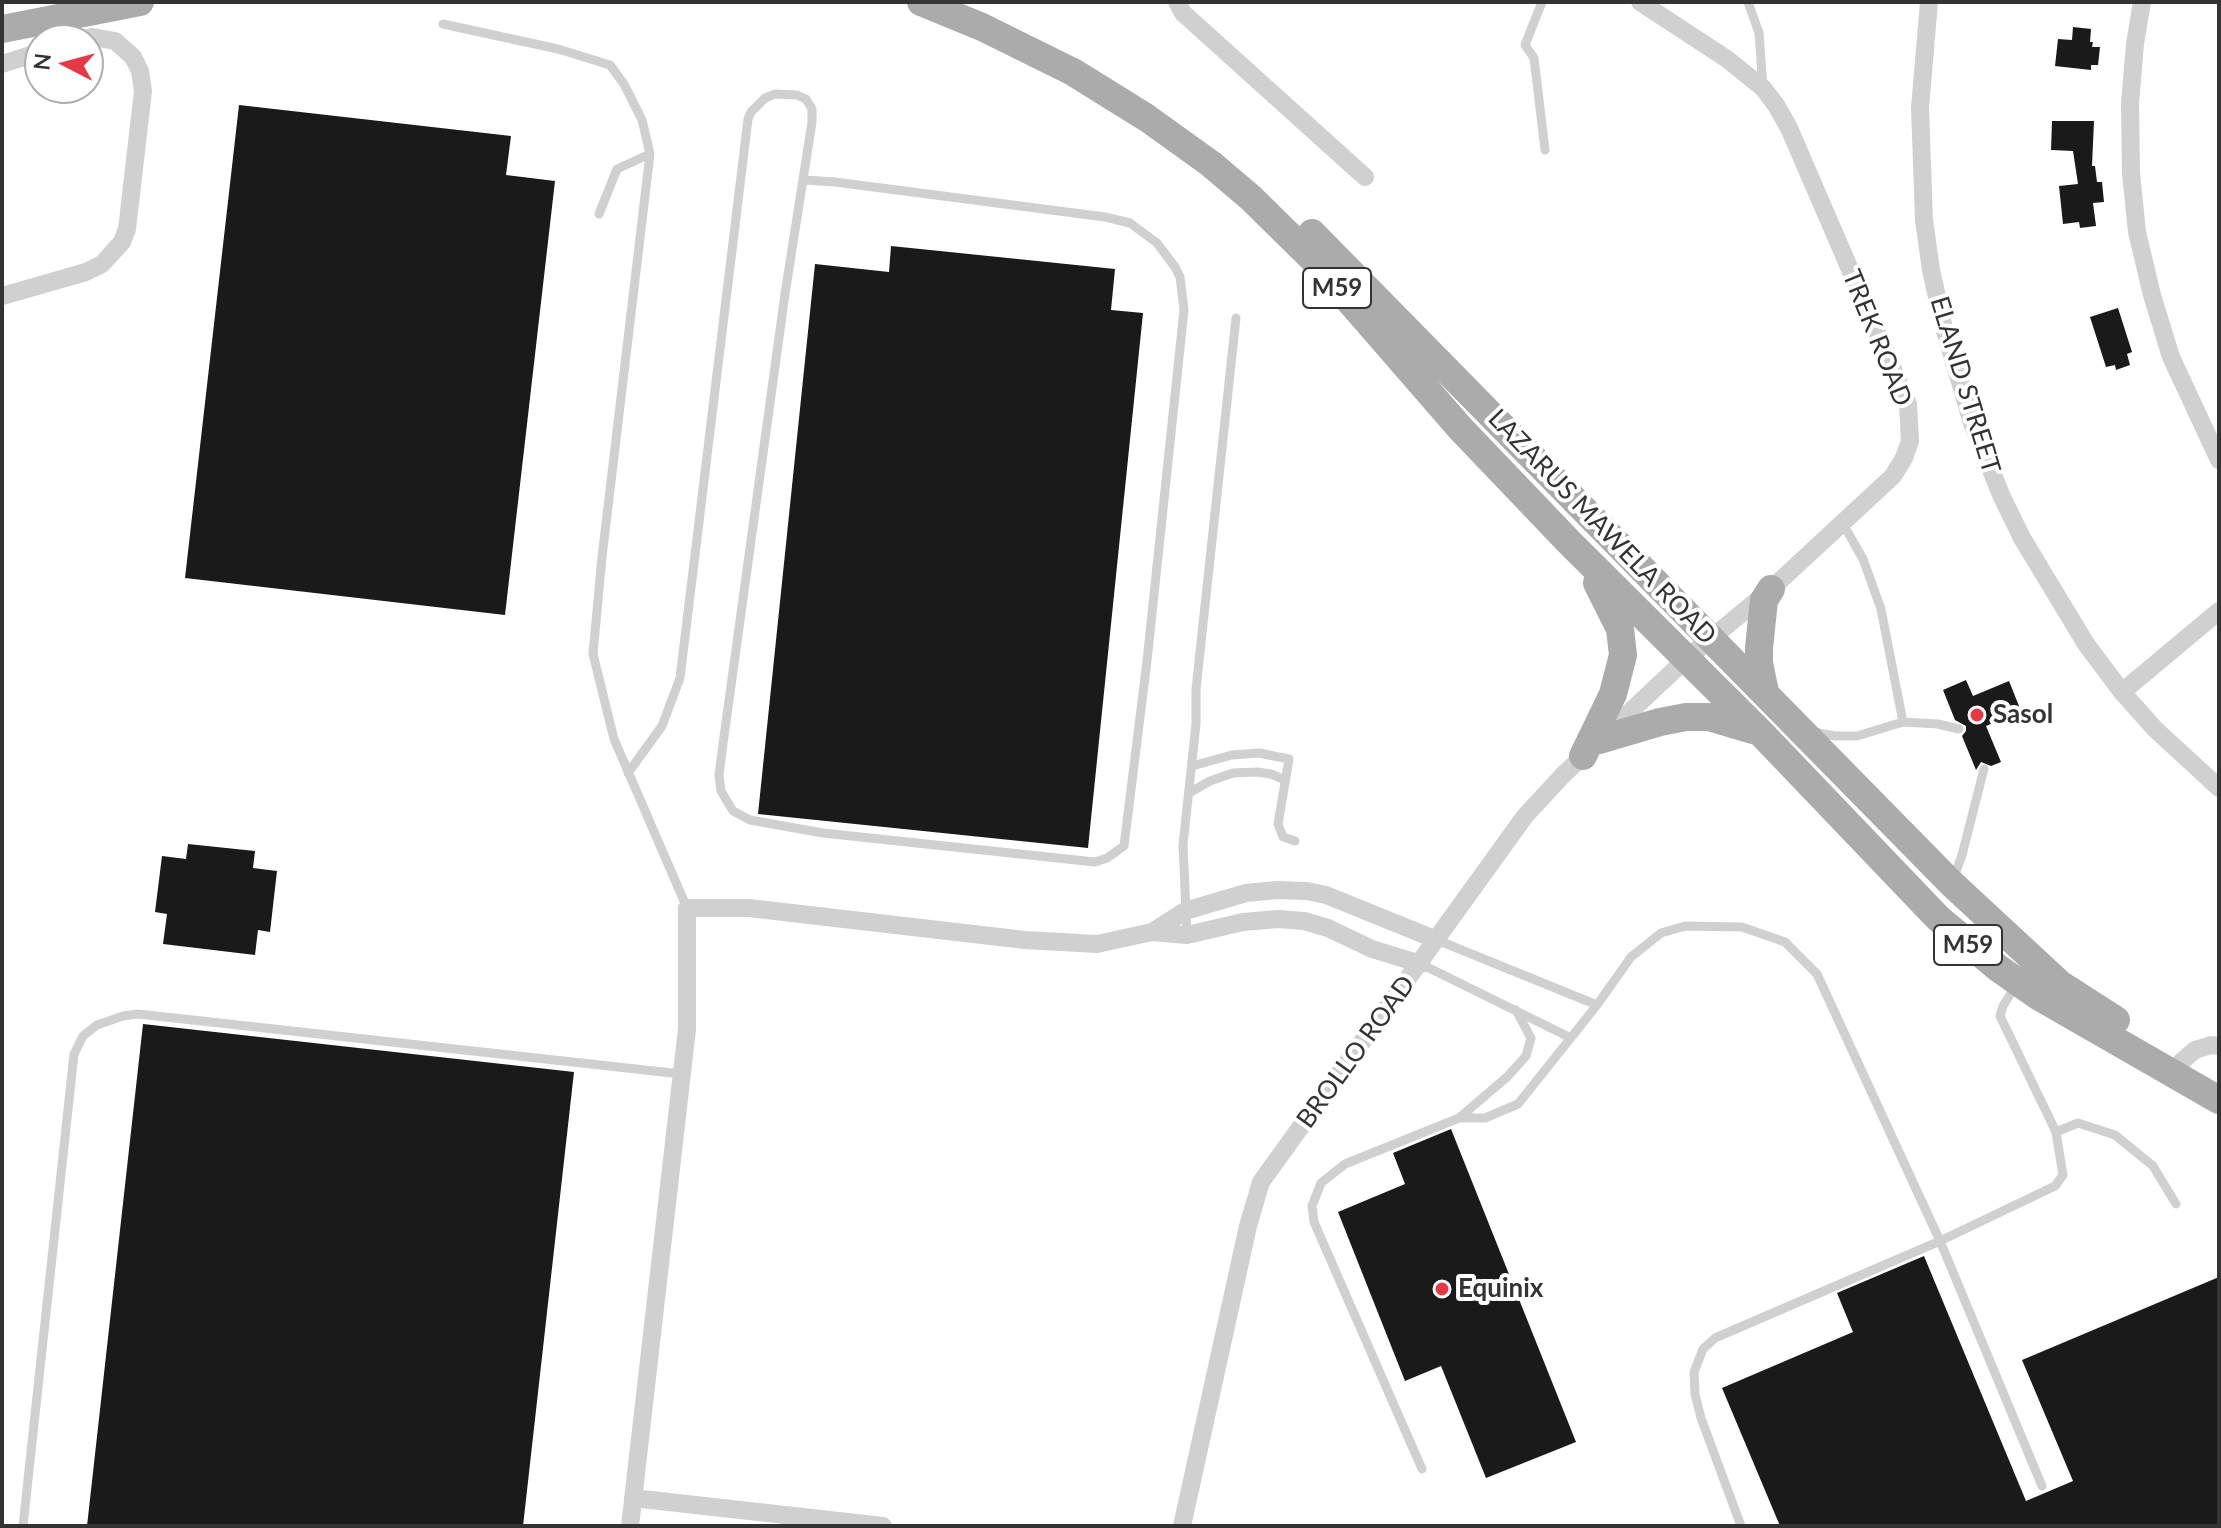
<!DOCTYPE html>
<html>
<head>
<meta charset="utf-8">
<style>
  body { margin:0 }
  #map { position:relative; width:2221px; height:1528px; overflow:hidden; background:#fff; font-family:Lato,sans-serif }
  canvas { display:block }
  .frame { position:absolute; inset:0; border:4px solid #333; pointer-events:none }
  .north { position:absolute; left:24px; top:24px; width:80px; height:80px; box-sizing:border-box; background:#fff; border:2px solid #adadad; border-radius:50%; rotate:276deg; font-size:22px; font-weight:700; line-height:32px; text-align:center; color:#333 }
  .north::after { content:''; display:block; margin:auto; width:28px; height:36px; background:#e63946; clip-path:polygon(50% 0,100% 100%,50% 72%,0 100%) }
</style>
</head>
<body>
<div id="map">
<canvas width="2221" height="1528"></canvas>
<div class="frame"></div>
<div class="north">N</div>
</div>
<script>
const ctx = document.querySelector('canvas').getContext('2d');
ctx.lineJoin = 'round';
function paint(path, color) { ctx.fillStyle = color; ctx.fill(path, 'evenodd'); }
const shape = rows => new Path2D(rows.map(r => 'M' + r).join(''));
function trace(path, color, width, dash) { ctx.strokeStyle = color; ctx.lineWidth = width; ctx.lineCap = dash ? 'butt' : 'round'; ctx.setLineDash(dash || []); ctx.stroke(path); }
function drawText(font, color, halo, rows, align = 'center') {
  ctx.font = font + ' Lato,sans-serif'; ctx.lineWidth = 8; ctx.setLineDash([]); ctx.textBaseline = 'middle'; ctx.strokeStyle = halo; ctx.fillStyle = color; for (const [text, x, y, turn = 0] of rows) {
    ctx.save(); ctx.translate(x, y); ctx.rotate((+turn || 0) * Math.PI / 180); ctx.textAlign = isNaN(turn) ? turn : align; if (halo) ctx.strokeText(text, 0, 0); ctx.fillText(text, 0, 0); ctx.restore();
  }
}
const building = shape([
  [2073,27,2091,29,2090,42,2093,42,2092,47,2100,47,2098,65,2091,65,2091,70,2055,66,2058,39,2072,40],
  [239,105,511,136,506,175,555,181,505,615,185,578],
  [2052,121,2094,121,2092,166,2095,166,2097,182,2102,182,2104,202,2093,203,2096,226,2080,228,2079,222,2063,224,2059,186,2078,184,2073,151,2051,150],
  [891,246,1115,269,1111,310,1143,313,1088,848,758,814,815,264,889,272],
  [2118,308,2132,352,2127,354,2130,365,2116,370,2115,365,2106,367,2090,317],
  [1966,680,1973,696,2009,681,2021,711,1986,726,2001,762,1991,766,1981,762,1976,770,1962,736,1966,731,1966,726,1955,720,1943,690],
  [188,844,255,851,253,868,277,871,270,932,258,930,255,955,163,944,167,914,155,912,162,856,186,859],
  [143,1024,574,1072,523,1526,87,1526],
  [1451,1129,1576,1442,1486,1478,1441,1366,1405,1381,1338,1212,1405,1184,1393,1153],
  [1924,1256,2026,1501,2073,1481,2022,1360,2219,1277,2219,1526,1780,1526,1722,1388,1853,1332,1837,1293]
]);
const lane = shape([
  [1542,2,1525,45,1534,58,1545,150],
  [1748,2,1759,33,1763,88],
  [443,24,558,49,610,65,624,84,642,120,650,154,617,169,599,214],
  [650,154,602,557,593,654,614,739,687,908],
  [1843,524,1863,559,1881,609,1903,722],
  [1814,732,1835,736,1857,736,1903,722,1938,724,1959,729],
  [1192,766,1232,755,1259,753,1289,759,1278,824,1283,837,1295,841],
  [628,773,662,726,680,678,748,119,751,112,765,98,775,94,797,95,806,99,812,109,812,122,785,294,723,744,719,775,721,791,733,811,750,820,823,833,1095,862,1107,858,1124,846,1147,661,1184,310,1180,277,1175,267,1157,243,1130,223,1105,217,835,182,804,180],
  [1189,793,1210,781,1233,773,1257,772,1271,774,1285,780],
  [1953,880,1962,855,1984,769],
  [1187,935,1183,845,1196,724,1196,689,1236,318],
  [1437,940,1597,1005],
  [1421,964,1569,1037],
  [1459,1118,1485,1118,1518,1104,1597,1005,1631,957,1661,933,1685,926,1742,927,1785,942,1817,974,1940,1241,2055,1186,2063,1175,2056,1132,2000,1016,2003,1006,2016,985],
  [2056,1132,2078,1123,2115,1135,2153,1166,2176,1204],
  [1422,1469,1314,1222,1312,1206,1321,1183,1345,1164,1459,1118,1507,1077,1526,1056,1531,1038,1516,1010],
  [23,1526,74,1054,83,1036,97,1025,123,1016,138,1014,681,1074],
  [1741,1526,1701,1418,1695,1394,1694,1372,1703,1349,1715,1338,1940,1241,2042,1486]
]);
const street = shape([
  [1177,2,1183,13,1365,177],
  [1929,2,1920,108,1924,220,1931,270,1943,324,1972,423,2002,497,2022,538,2086,644,2122,692,2155,729,2219,788],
  [2142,2,2135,44,2130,103,2131,173,2137,232,2152,295,2171,357,2219,460],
  [2,64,40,52],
  [2,296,86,272,102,264,122,242,127,229,143,91,140,71,133,57,115,41,92,37,80,40],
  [2122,692,2219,611],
  [1152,932,1185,911,1246,893,1277,890,1307,891,1326,895,1437,940],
  [2181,1062,2195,1050,2211,1045,2219,1046],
  [633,1498,883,1526],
  [630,1526,687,1029,687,908,749,908,1025,940,1097,944,1152,932,1187,935,1243,922,1278,919,1304,921,1328,928,1372,949,1421,964],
  [1182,1526,1248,1226,1261,1182,1525,816,1563,775,1685,660,1771,589,1893,476,1904,458,1910,441,1908,404,1789,128,1776,105,1763,88,1727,59,1640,2]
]);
const primary = shape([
  [921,2,982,27,1073,72,1147,118,1211,164,1251,198,1315,261,1460,428,1568,541,1761,733,1938,918,1998,968,2038,996,2219,1100],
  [2,29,140,2],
  [1312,233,1951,883,2060,984,2116,1020],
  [1765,692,1759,663,1759,648,1764,600,1771,589],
  [1599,740,1660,722,1686,717,1709,717,1753,730],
  [1583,756,1613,694,1623,655,1620,629,1597,583]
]);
const markers = [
  [1977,715,8,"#e63946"],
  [1442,1289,8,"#e63946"]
];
const shields = [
  [1337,288,68],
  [1968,945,68]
];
const shieldNames = [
  ["M59",1337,288],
  ["M59",1968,945]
];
const streetNames = [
  ["TREK ROAD",1877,338,68],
  ["ELAND STREET",1965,385,73],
  ["LAZARUS MAWELA ROAD",1602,527,46],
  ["BROLLO ROAD",1356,1052,-54]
];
const poiNames = [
  ["Sasol",1993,715],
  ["Equinix",1458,1289]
];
paint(building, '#1a1a1a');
trace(lane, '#d0d0d0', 9);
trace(street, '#d0d0d0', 18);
trace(primary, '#ababab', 28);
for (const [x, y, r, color] of markers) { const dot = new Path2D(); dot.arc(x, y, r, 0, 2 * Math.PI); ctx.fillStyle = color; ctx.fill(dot); trace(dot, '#fff', 3); }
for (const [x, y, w] of shields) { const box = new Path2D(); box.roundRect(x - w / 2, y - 20, w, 40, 6); ctx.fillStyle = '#fff'; ctx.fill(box); trace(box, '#333', 2); }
drawText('bold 24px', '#333', null, shieldNames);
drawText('26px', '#333', '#fff', streetNames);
drawText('bold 26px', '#333', '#fff', poiNames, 'left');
</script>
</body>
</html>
